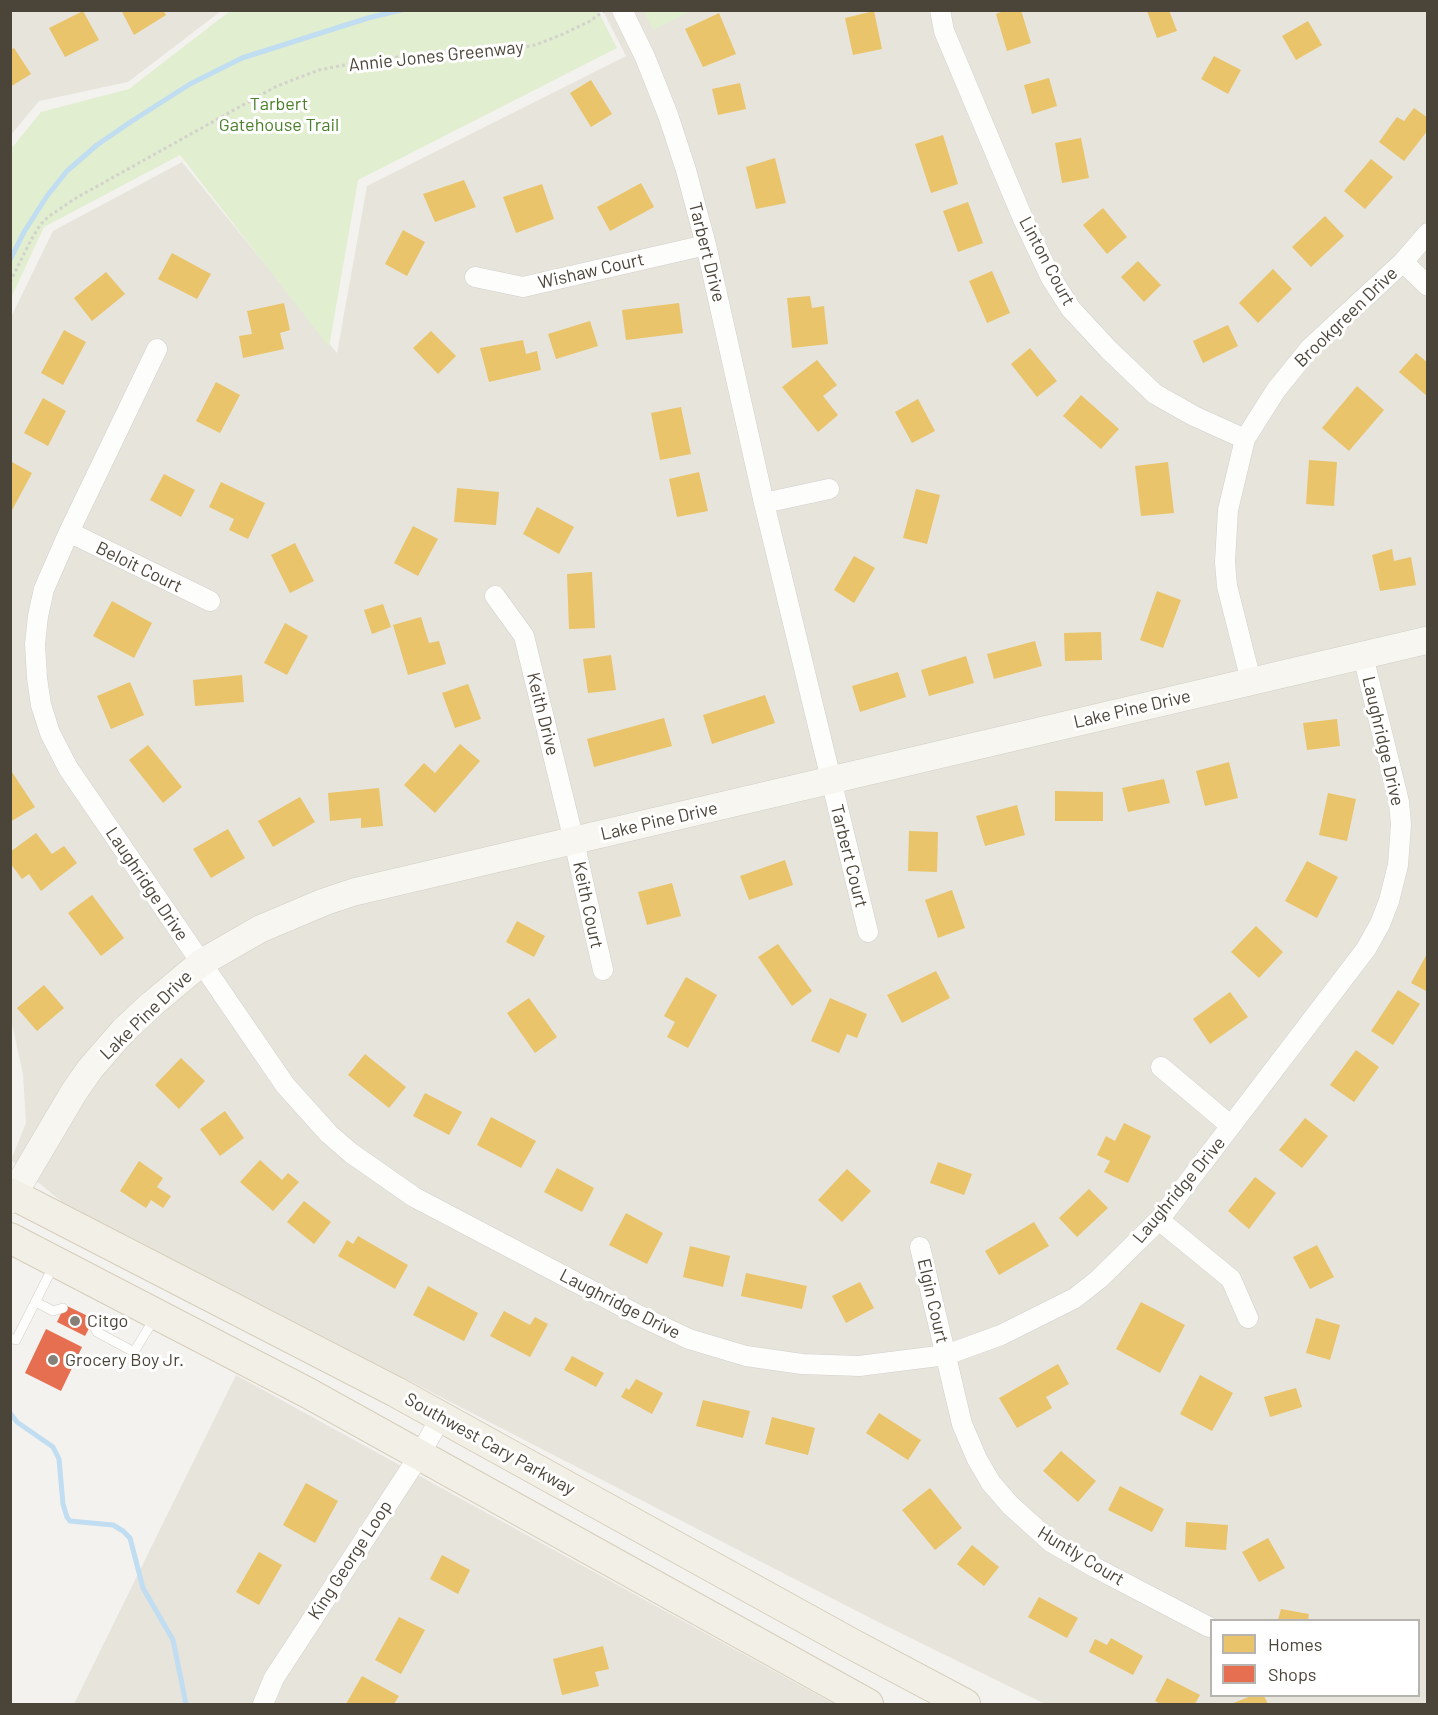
<!DOCTYPE html>
<html>
<head>
<meta charset="utf-8">
<style>
  body { margin:0 }
  #map { position:relative; width:1438px; height:1715px; overflow:hidden; background:#f4f2ee; font-family:Barlow,sans-serif }
  canvas { display:block }
  .frame { position:absolute; inset:0; border:12px solid #4b4439; pointer-events:none }
  .legend { position:absolute; left:1210px; top:1619px; width:210px; height:78px; box-sizing:border-box; background:#fff; border:2px solid #b7b4b0; margin:0; padding:8px 10px; list-style:none; font-size:18px; color:#4b4439 }
  .legend li { display:flex; align-items:center; gap:12px; height:30px }
  .legend b { width:30px; border:2px solid #b7b4b0 }
</style>
</head>
<body>
<div id="map">
<canvas width="1438" height="1715"></canvas>
<div class="frame"></div>
<ul class="legend">
<li><b style="height:16px;background:#e9c46a"></b>Homes</li>
<li><b style="height:16px;background:#e76f51"></b>Shops</li>
</ul>
</div>
<script>
const ctx = document.querySelector('canvas').getContext('2d');
ctx.lineJoin = 'round';
function paint(path, color) { ctx.fillStyle = color; ctx.fill(path, 'evenodd'); }
const shape = rows => new Path2D(rows.map(r => 'M' + r).join(''));
function trace(path, color, width, dash) { ctx.strokeStyle = color; ctx.lineWidth = width; ctx.lineCap = dash ? 'butt' : 'round'; ctx.setLineDash(dash || []); ctx.stroke(path); }
function drawText(font, color, halo, rows, align = 'center') {
  ctx.font = font + ' Barlow,sans-serif'; ctx.lineWidth = 6; ctx.setLineDash([]); ctx.textBaseline = 'middle'; ctx.strokeStyle = halo; ctx.fillStyle = color; for (const [text, x, y, turn = 0] of rows) {
    ctx.save(); ctx.translate(x, y); ctx.rotate((+turn || 0) * Math.PI / 180); ctx.textAlign = isNaN(turn) ? turn : align; if (halo) ctx.strokeText(text, 0, 0); ctx.fillText(text, 0, 0); ctx.restore();
  }
}
const residential = shape([
  [11,11,221,11,128,82,39,101,11,135],
  [603,11,1427,11,1427,1704,1045,1704,880,1623,62,1202,11,1160,26,1123,23,1074,10,1015,10,319,53,231,182,162,337,353,367,186,626,56],
  [1212,1620,1418,1620,1418,1696,1212,1696],
  [236,1375,834,1704,74,1704]
]);
const green = shape([
  [230,11,598,11,617,48,358,180,329,347,180,155,44,227,11,298,11,149,41,112,129,89],
  [643,11,691,11,653,30]
]);
const homes = shape([
  [121,10,163,10,166,15,134,35],
  [1006,10,1021,10,1031,43,1007,51,996,14],
  [1149,10,1169,10,1177,31,1157,38,1147,11],
  [83,11,99,40,65,57,49,28],
  [874,11,882,49,853,55,845,18],
  [719,13,736,54,703,67,685,29],
  [1308,21,1322,45,1296,60,1282,36],
  [14,48,31,74,10,87,10,50],
  [1214,56,1241,70,1228,94,1201,79],
  [1049,78,1057,106,1032,114,1024,85],
  [591,80,612,114,591,127,570,93],
  [740,83,746,109,718,115,712,89],
  [1414,108,1428,118,1428,130,1404,161,1379,142,1397,117,1404,121],
  [943,135,958,184,931,193,915,144],
  [1081,138,1089,178,1062,183,1055,143],
  [775,158,786,203,756,209,746,167],
  [1371,159,1393,177,1365,209,1344,191],
  [464,180,476,207,435,222,423,194],
  [641,183,654,207,610,231,597,207],
  [542,184,554,219,516,233,503,197],
  [968,202,983,243,958,252,943,211],
  [1103,208,1127,237,1107,254,1083,225],
  [1325,216,1344,236,1311,267,1292,247],
  [403,230,425,242,407,276,385,264],
  [172,253,211,274,197,299,158,279],
  [1138,261,1161,285,1144,302,1121,277],
  [1273,269,1292,289,1258,323,1239,303],
  [992,271,1010,313,987,323,969,281],
  [106,272,125,294,92,321,74,298],
  [810,296,812,308,824,306,828,344,792,348,787,298],
  [284,303,290,330,280,333,284,349,243,358,239,336,252,334,247,311],
  [679,303,683,333,626,340,622,310],
  [590,321,598,346,556,359,548,334],
  [1228,325,1238,346,1203,363,1193,341],
  [64,330,86,342,63,385,41,373],
  [431,331,456,356,438,374,413,348],
  [523,340,526,354,537,351,541,370,489,382,480,348],
  [1030,348,1057,381,1037,397,1011,364],
  [1416,353,1428,363,1428,397,1399,372],
  [817,360,837,385,823,396,838,415,818,432,782,387],
  [216,382,240,395,220,433,196,421],
  [1357,386,1384,410,1349,451,1322,428],
  [1081,395,1119,429,1101,449,1063,416],
  [43,398,66,411,48,446,24,433],
  [918,399,935,431,912,443,895,412],
  [681,407,691,454,660,460,651,413],
  [1309,460,1337,462,1334,506,1306,504],
  [10,461,32,473,10,514],
  [1168,462,1174,513,1141,516,1135,466],
  [699,472,708,511,677,517,669,479],
  [164,474,195,490,181,517,150,500],
  [221,482,265,503,248,539,229,530,234,519,209,507],
  [457,488,499,492,496,525,454,522],
  [916,489,940,495,927,544,903,538],
  [537,507,574,527,559,554,523,534],
  [413,526,438,539,418,576,394,563],
  [295,543,314,581,290,593,271,555],
  [1392,549,1394,561,1411,557,1416,585,1380,591,1372,555],
  [854,556,875,568,854,603,834,590],
  [592,572,595,628,569,629,567,574],
  [1157,591,1181,600,1163,648,1140,640],
  [112,601,152,623,134,658,93,636],
  [383,604,391,627,372,634,364,610],
  [421,617,429,643,439,641,446,664,408,675,393,625],
  [285,623,308,636,287,675,264,663],
  [1101,632,1102,660,1065,661,1064,633],
  [1035,641,1042,666,994,679,987,654],
  [611,655,616,690,588,693,583,659],
  [966,656,974,683,929,696,921,670],
  [898,672,906,697,860,712,852,686],
  [242,675,244,702,195,706,193,680],
  [130,682,144,715,111,729,97,696],
  [468,684,481,719,455,728,442,693],
  [765,695,775,723,712,744,703,715],
  [664,718,672,746,594,767,587,739],
  [1337,719,1340,746,1307,750,1303,723],
  [460,744,480,761,435,813,404,785,424,763,435,773],
  [148,745,182,787,163,803,129,760],
  [1229,762,1238,798,1205,806,1196,771],
  [10,769,35,807,10,822],
  [1164,779,1170,803,1128,812,1122,788],
  [379,788,383,826,361,828,361,818,330,821,328,793],
  [1055,791,1103,792,1103,821,1055,821],
  [1328,793,1356,799,1347,841,1319,835],
  [300,797,315,822,273,847,258,821],
  [1017,805,1025,835,985,846,976,816],
  [228,829,245,858,211,878,193,849],
  [909,831,938,832,937,872,908,871],
  [36,833,52,854,64,846,77,863,41,891,29,874,22,879,10,863,10,852],
  [785,860,793,885,749,900,740,876],
  [1307,861,1338,877,1317,918,1285,901],
  [672,883,681,916,647,925,638,892],
  [952,890,965,928,938,938,925,900],
  [92,895,124,938,101,956,68,913],
  [517,921,545,936,534,957,506,942],
  [1256,926,1283,952,1259,978,1231,952],
  [778,944,812,991,792,1006,758,957],
  [1428,952,1428,992,1411,983],
  [936,971,950,998,902,1023,887,995],
  [686,977,717,995,688,1048,667,1037,675,1022,664,1016],
  [44,985,64,1008,37,1031,17,1008],
  [1398,990,1420,1004,1393,1045,1371,1031],
  [1230,992,1248,1017,1210,1044,1193,1019],
  [529,998,557,1037,535,1053,507,1013],
  [830,998,867,1014,857,1038,847,1034,839,1053,811,1041],
  [1356,1050,1379,1067,1354,1102,1330,1085],
  [365,1054,406,1087,389,1108,348,1075],
  [181,1058,205,1081,179,1109,155,1085],
  [425,1093,462,1112,449,1135,413,1116],
  [225,1111,244,1138,220,1156,200,1129],
  [491,1117,536,1141,521,1168,477,1145],
  [1305,1118,1328,1136,1302,1168,1279,1150],
  [1124,1123,1151,1136,1128,1183,1104,1172,1110,1161,1097,1155,1106,1136,1115,1141],
  [260,1160,282,1180,288,1173,299,1182,273,1211,240,1182],
  [139,1161,163,1178,157,1187,171,1196,163,1208,151,1200,146,1208,120,1191],
  [938,1162,972,1174,964,1195,930,1183],
  [557,1168,594,1188,582,1212,544,1192],
  [847,1169,871,1191,842,1222,818,1200],
  [1255,1177,1276,1193,1249,1229,1228,1211],
  [1089,1189,1108,1208,1077,1237,1059,1218],
  [304,1201,331,1222,314,1244,287,1222],
  [626,1213,663,1233,647,1264,609,1245],
  [1034,1222,1049,1246,999,1275,985,1251],
  [358,1236,408,1265,395,1289,338,1256,347,1240,353,1244],
  [1317,1245,1334,1277,1310,1289,1293,1257],
  [690,1246,730,1256,723,1287,683,1277],
  [746,1273,807,1286,802,1309,741,1296],
  [860,1282,874,1308,846,1323,832,1296],
  [428,1286,478,1313,464,1341,413,1315],
  [1141,1302,1185,1325,1160,1373,1116,1349],
  [504,1311,530,1325,535,1317,548,1324,530,1357,490,1336],
  [1316,1318,1340,1325,1330,1360,1306,1353],
  [572,1356,604,1373,596,1387,564,1370],
  [1058,1364,1069,1384,1046,1397,1052,1408,1017,1428,999,1398],
  [1200,1375,1233,1393,1212,1431,1180,1414],
  [636,1379,663,1393,652,1414,621,1397,626,1388,629,1390],
  [1296,1388,1302,1407,1270,1417,1264,1397],
  [703,1400,750,1411,743,1438,696,1426],
  [879,1413,921,1440,908,1460,866,1433],
  [772,1417,815,1428,808,1455,765,1444],
  [1061,1451,1096,1481,1078,1502,1043,1471],
  [306,1483,338,1501,315,1543,283,1525],
  [1120,1486,1164,1509,1152,1532,1108,1510],
  [930,1488,962,1528,935,1550,902,1510],
  [1186,1522,1228,1525,1226,1550,1185,1547],
  [1268,1538,1285,1568,1259,1582,1242,1552],
  [972,1545,999,1567,984,1586,957,1564],
  [259,1552,282,1565,259,1605,236,1592],
  [442,1555,470,1570,458,1594,430,1579],
  [1039,1597,1078,1618,1067,1638,1028,1617],
  [1281,1609,1309,1614,1308,1620,1278,1620],
  [399,1617,425,1630,401,1674,375,1660],
  [1111,1638,1143,1656,1133,1675,1089,1652,1095,1639,1107,1645],
  [603,1646,609,1669,595,1672,599,1686,562,1695,553,1659],
  [362,1676,399,1696,394,1704,346,1704],
  [1167,1678,1200,1695,1195,1704,1161,1704,1155,1701],
  [1251,1696,1264,1696,1268,1704,1231,1704]
]);
const shops = shape([
  [65,1305,94,1319,85,1336,57,1322],
  [46,1329,82,1347,61,1391,25,1373]
]);
const stream = shape([
  [10,260,24,232,47,196,67,171,97,145,132,121,190,84,242,58,368,18,401,10],
  [10,1413,17,1422,53,1447,59,1459,63,1504,67,1517,70,1521,113,1525,123,1531,130,1538,143,1588,173,1640,186,1704]
]);
const path = shape([
  [10,282,31,240,40,225,48,217,76,198,277,86,319,70,370,60,458,51,509,50,535,45,561,35,590,21,604,11]
]);
const lane = shape([
  [36,1302,53,1311,63,1308],
  [92,1323,97,1332,134,1352,154,1319],
  [10,1338,16,1340,54,1265]
]);
const street = shape([
  [622,10,645,57,668,115,686,170,706,245,764,503,868,932],
  [940,10,944,31,1024,221,1051,278,1071,309,1109,350,1155,394,1194,416,1245,439],
  [1403,262,1428,286],
  [475,277,523,287,706,245],
  [157,349,69,532,44,589,38,616,35,644,37,678,41,705,50,733,68,768,285,1085,329,1134,351,1153,414,1197,640,1316,689,1339,746,1356,802,1364,859,1366,946,1355,1001,1335,1075,1298,1099,1279,1159,1220,1366,949,1380,924,1389,901,1398,865,1401,824,1399,802,1363,656],
  [764,503,829,489],
  [69,532,210,601],
  [495,596,524,636,574,841,603,970],
  [1251,681,1227,586,1225,562,1228,510,1245,439,1276,390,1310,348,1403,262,1428,233],
  [1161,1067,1231,1126],
  [1159,1220,1231,1279,1248,1318],
  [920,1247,962,1424,977,1459,991,1483,1010,1505,1051,1542,1096,1568,1209,1627],
  [263,1704,274,1678,419,1456,441,1417]
]);
const secondary = shape([
  [10,1200,74,1092,90,1069,123,1031,152,1004,201,963,260,929,324,902,354,892,1428,640]
]);
const primary = shape([
  [10,1193,396,1392,852,1644,965,1704],
  [10,1238,308,1393,868,1704]
]);
const markers = [
  [75,1321,6,"#868178"],
  [53,1360,6,"#868178"]
];
const streetNames = [
  ["Annie Jones Greenway",436,56,-6],
  ["Tarbert Drive",707,252,76],
  ["Linton Court",1047,261,62],
  ["Wishaw Court",591,271,-13],
  ["Brookgreen Drive",1346,317,-44],
  ["Beloit Court",139,567,26],
  ["Lake Pine Drive",1132,709,-13],
  ["Keith Drive",543,714,76],
  ["Laughridge Drive",1383,741,77],
  ["Lake Pine Drive",659,821,-13],
  ["Tarbert Court",849,856,76],
  ["Laughridge Drive",147,884,56],
  ["Keith Court",588,905,78],
  ["Lake Pine Drive",146,1015,-44],
  ["Laughridge Drive",1179,1190,-50],
  ["Elgin Court",933,1301,77],
  ["Laughridge Drive",620,1304,27],
  ["Southwest Cary Parkway",490,1444,29],
  ["Huntly Court",1081,1556,31],
  ["King George Loop",350,1560,-57]
];
const parkNames = [
  ["Tarbert",279,104],
  ["Gatehouse Trail",279,125]
];
const poiNames = [
  ["Citgo",87,1321],
  ["Grocery Boy Jr.",65,1360]
];
paint(residential, '#e7e4dc');
paint(green, '#e1eecf');
paint(homes, '#e9c46a');
paint(shops, '#e76f51');
trace(stream, '#c0ddf1', 5);
trace(lane, '#d2d0cb', 10);
trace(street, '#d2d0cb', 21);
trace(secondary, '#d3cfc5', 28);
trace(primary, '#d6cebb', 32);
trace(path, '#d3d2cc', 3, [3, 3]);
trace(lane, '#fdfdfc', 9);
trace(street, '#fdfdfc', 20);
trace(secondary, '#f7f6f1', 27);
trace(primary, '#f2efe6', 30);
for (const [x, y, r, color] of markers) { const dot = new Path2D(); dot.arc(x, y, r, 0, 2 * Math.PI); ctx.fillStyle = color; ctx.fill(dot); trace(dot, '#fff', 2); }
drawText('18px', '#4b4439', '#fff', streetNames);
drawText('18px', '#4a7f2a', '#fff', parkNames);
drawText('18px', '#4b4439', '#fff', poiNames, 'left');
</script>
</body>
</html>
